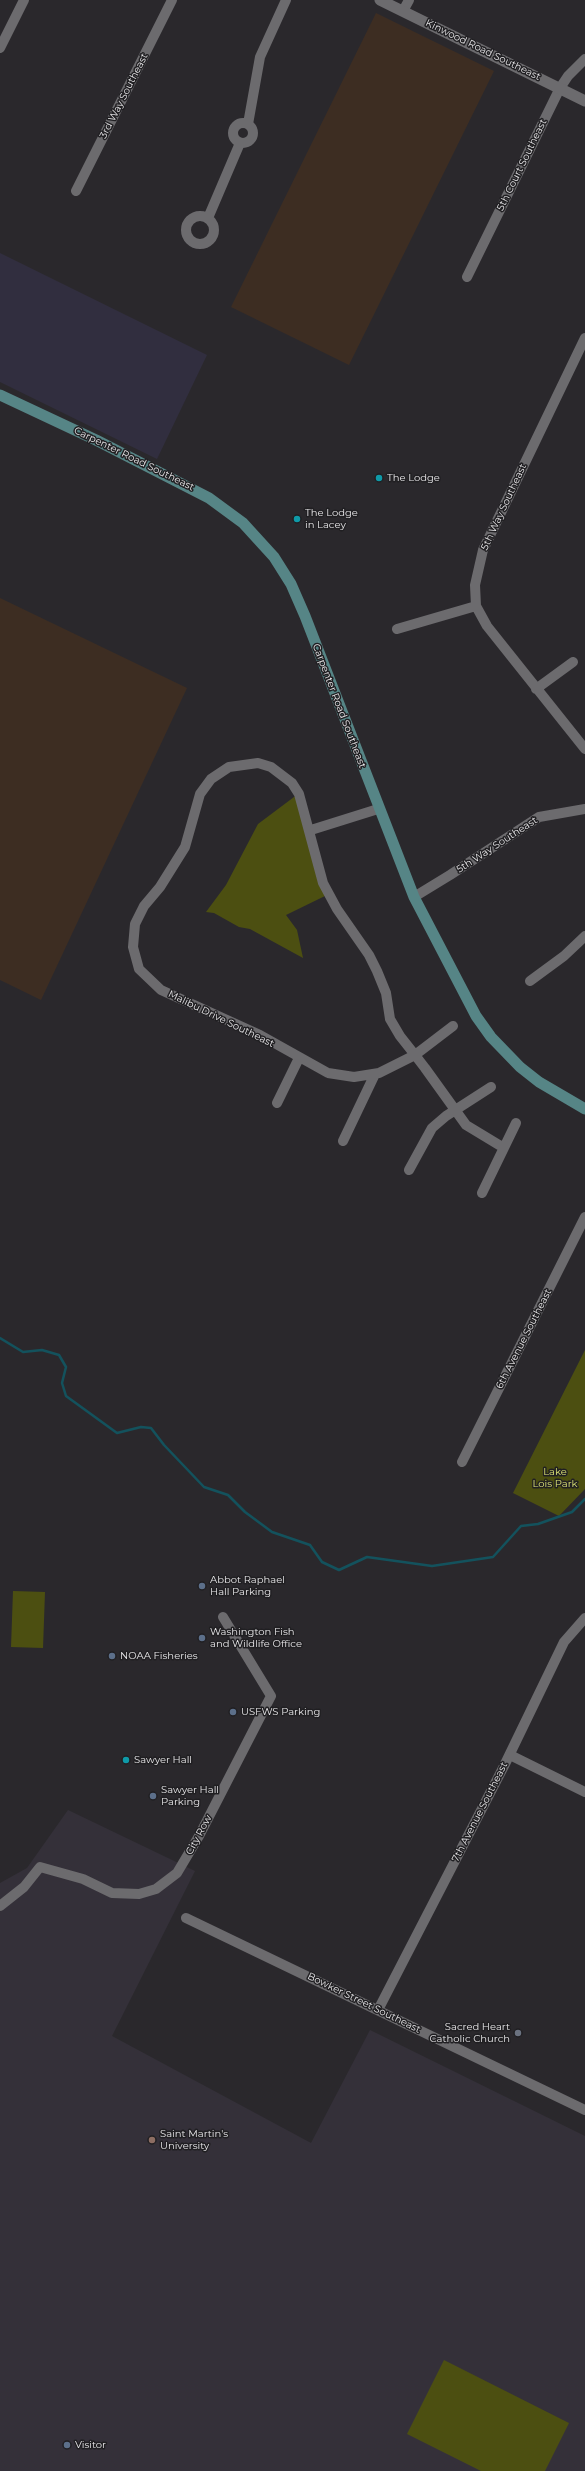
<!DOCTYPE html>
<html>
<head>
<meta charset="utf-8">
<style>
  body { margin:0 }
  canvas { display:block; background:#2a282c }
</style>
</head>
<body>
<canvas width="585" height="2471"></canvas>
<script>
const ctx = document.querySelector('canvas').getContext('2d');
ctx.lineJoin = 'round';
function paint(path, color) { ctx.fillStyle = color; ctx.fill(path, 'evenodd'); }
const shape = rows => new Path2D(rows.map(r => 'M' + r).join(''));
function trace(path, color, width, dash) { ctx.strokeStyle = color; ctx.lineWidth = width; ctx.lineCap = dash ? 'butt' : 'round'; ctx.setLineDash(dash || []); ctx.stroke(path); }
function drawText(font, color, halo, rows, align = 'center') {
  ctx.font = font + ' Montserrat,sans-serif'; ctx.lineWidth = 3; ctx.setLineDash([]); ctx.textBaseline = 'middle'; ctx.strokeStyle = halo; ctx.fillStyle = color; for (const [text, x, y, turn = 0] of rows) {
    ctx.save(); ctx.translate(x, y); ctx.rotate((+turn || 0) * Math.PI / 180); ctx.textAlign = isNaN(turn) ? turn : align; if (halo) ctx.strokeText(text, 0, 0); ctx.fillText(text, 0, 0); ctx.restore();
  }
}
const commercial = shape([
  [0,253,207,355,157,459,0,382]
]);
const industrial = shape([
  [376,13,494,71,349,365,231,307],
  [0,598,187,688,41,1000,0,980]
]);
const built = shape([
  [68,1810,195,1871,112,2036,311,2143,370,2030,585,2136,585,2471,0,2471,0,1883,27,1868]
]);
const green = shape([
  [298,794,327,895,286,915,297,930,303,958,250,929,239,927,214,913,206,912,226,885,258,824],
  [585,1350,585,1489,559,1516,513,1493],
  [13,1591,45,1592,43,1648,11,1647],
  [444,2360,569,2423,545,2471,481,2471,407,2434]
]);
const stream = shape([
  [0,1338,23,1352,42,1350,59,1355,66,1367,62,1383,66,1396,117,1433,141,1427,151,1428,164,1445,204,1487,228,1495,245,1512,272,1532,310,1545,322,1562,339,1570,367,1557,432,1566,493,1557,521,1526,538,1524,572,1512,585,1499]
]);
const minor = shape([
  [403,11,409,0],
  [0,48,24,0],
  '233 133a10 10 0 1 1 20 0a10 10 0 1 1-20 0Z',
  [248,124,260,57,286,0],
  [76,191,172,0],
  '186 230a14 14 0 1 1 28 0a14 14 0 1 1-28 0Z',
  [208,218,240,143],
  [467,277,560,88,568,76,585,59],
  [585,338,483,550,475,585,476,606,487,626,585,749],
  [397,629,476,606],
  [536,689,573,662],
  [311,830,378,809],
  [414,897,450,875,539,817,585,809],
  [530,981,564,956,585,936],
  [453,1026,415,1055,379,1073,354,1077,328,1073,260,1035,161,990,139,969,133,947,135,924,144,906,160,887,185,847,200,794,211,779,229,767,258,763,271,767,292,783,299,794,323,883,337,909,369,955,377,971,386,993,390,1019,400,1036,415,1055,425,1068,466,1125,504,1148],
  [277,1103,299,1058],
  [343,1141,375,1074],
  [409,1170,432,1128,446,1116,491,1087],
  [482,1193,516,1123],
  [462,1462,585,1217],
  [510,1755,585,1792],
  [0,1906,24,1887,40,1867,83,1879,112,1893,139,1894,156,1889,177,1873,199,1836,271,1696,223,1617],
  [186,1918,585,2110],
  [378,2010,504,1766,564,1642,585,1618]
]);
const tertiary = shape([
  [380,0,585,101]
]);
const secondary = shape([
  [0,395,96,440,209,498,243,523,274,557,291,584,305,616,414,897,476,1016,491,1037,520,1067,539,1082,585,1109]
]);
const markers = [
  [379,478,4,"#0f9aa8"],
  [297,519,4,"#0f9aa8"],
  [202,1586,4,"#5c6f8a"],
  [202,1638,4,"#5c6f8a"],
  [112,1656,4,"#5c6f8a"],
  [233,1712,4,"#5c6f8a"],
  [126,1760,4,"#0f9aa8"],
  [153,1796,4,"#5c6f8a"],
  [518,2033,4,"#6b7280"],
  [152,2140,4,"#8d6e63"],
  [67,2445,4,"#5c6f8a"]
];
const streetNames = [
  ["Kinwood Road Southeast",483,50,26],
  ["3rd Way Southeast",124,96,-63],
  ["5th Court Southeast",522,165,-64],
  ["Carpenter Road Southeast",134,459,26],
  ["5th Way Southeast",504,507,-65],
  ["Carpenter Road Southeast",339,706,69],
  ["5th Way Southeast",497,845,-33],
  ["Malibu Drive Southeast",221,1019,26],
  ["6th Avenue Southeast",524,1339,-63],
  ["7th Avenue Southeast",480,1812,-63],
  ["City Row",199,1835,-62],
  ["Bowker Street Southeast",364,2003,26]
];
const poiNames = [
  ["The Lodge",387,478],
  ["The Lodge",305,513],
  ["in Lacey",305,525],
  ["Abbot Raphael",210,1580],
  ["Hall Parking",210,1592],
  ["Washington Fish",210,1632],
  ["and Wildlife Office",210,1644],
  ["NOAA Fisheries",120,1656],
  ["USFWS Parking",241,1712],
  ["Sawyer Hall",134,1760],
  ["Sawyer Hall",161,1790],
  ["Parking",161,1802],
  ["Sacred Heart",510,2027,"right"],
  ["Catholic Church",510,2039,"right"],
  ["Saint Martin's",160,2134],
  ["University",160,2146],
  ["Visitor",75,2445]
];
const parkNames = [
  ["Lake",555,1472],
  ["Lois Park",555,1484]
];
paint(commercial, '#312e3f');
paint(industrial, '#3d2d22');
paint(built, '#343039');
paint(green, '#4c4f11');
trace(stream, '#13525d', 2.5);
trace(minor, '#6c6b6e', 10);
trace(tertiary, '#6c6b6e', 11);
trace(secondary, '#568586', 11);
for (const [x, y, r, color] of markers) { const dot = new Path2D(); dot.arc(x, y, r, 0, 2 * Math.PI); ctx.fillStyle = color; ctx.fill(dot); trace(dot, '#201f22', 1.5); }
drawText('10px', '#e7e6e8', '#201f22', streetNames);
drawText('10px', '#e7e6e8', '#201f22', poiNames, 'left');
drawText('10px', '#dde475', '#201f22', parkNames);
</script>
</body>
</html>
